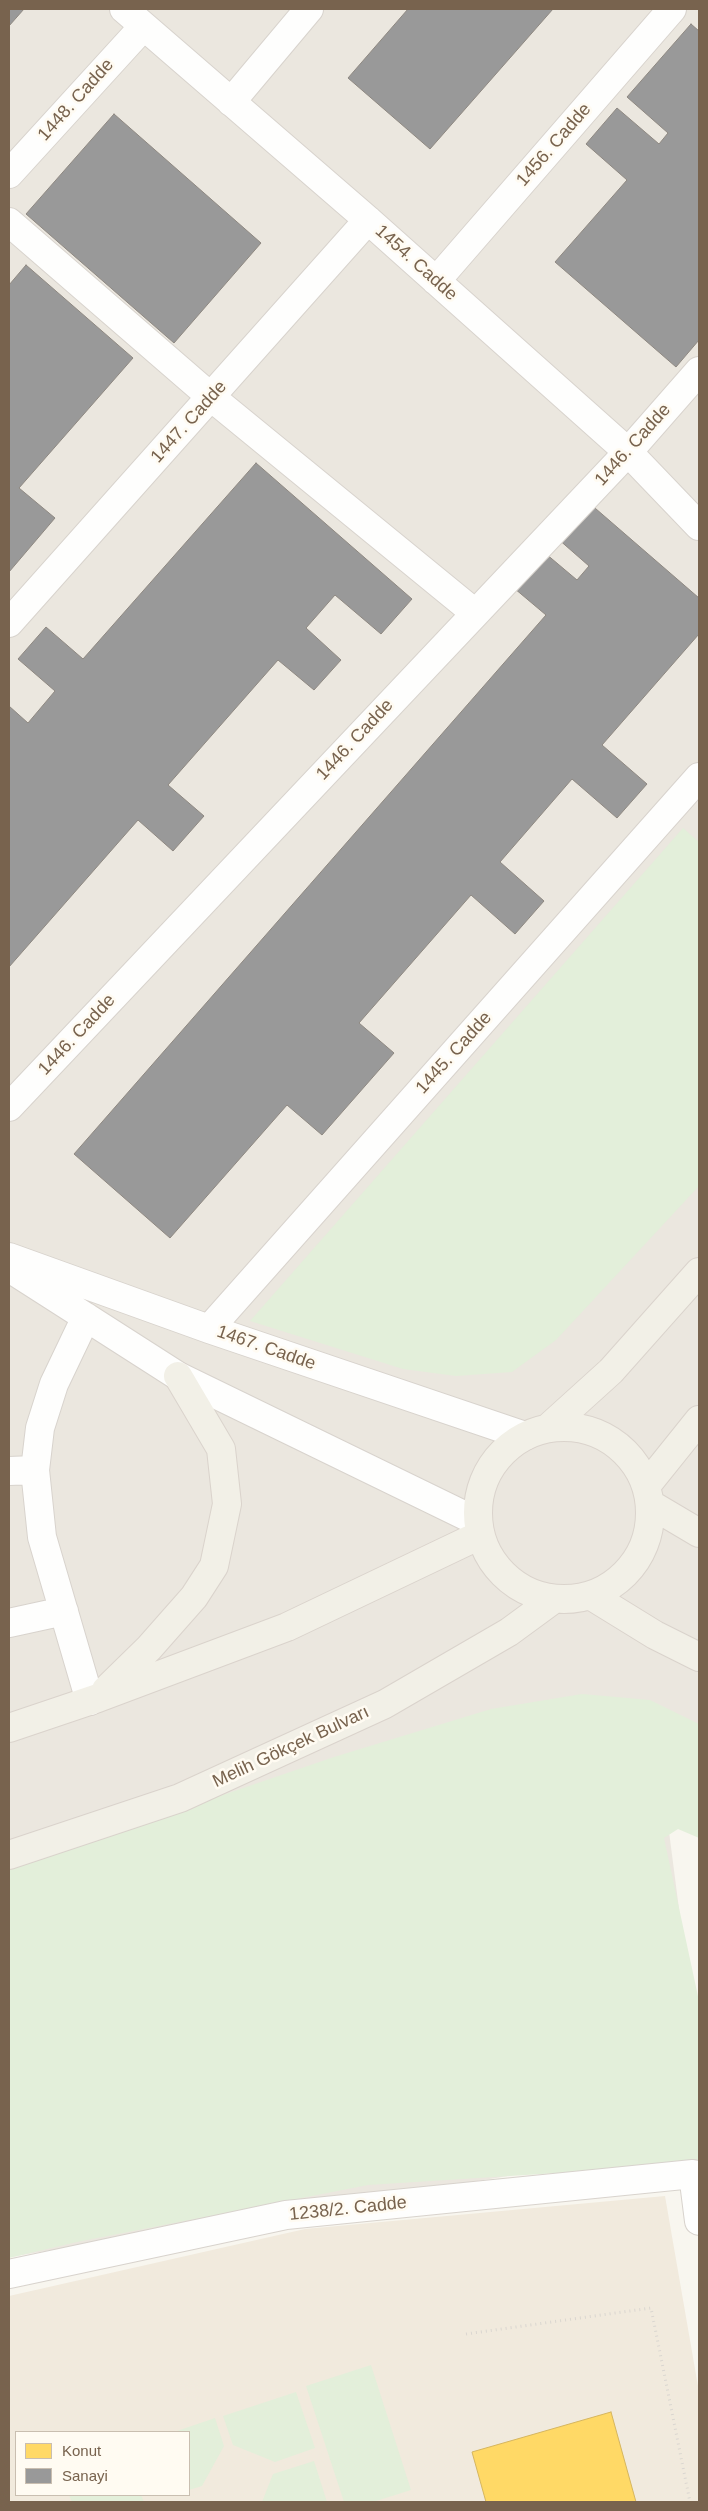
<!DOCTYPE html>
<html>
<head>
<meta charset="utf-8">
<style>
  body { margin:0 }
  #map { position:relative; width:708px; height:2511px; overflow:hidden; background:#f8f6ef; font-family:Arial,sans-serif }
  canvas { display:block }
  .frame { position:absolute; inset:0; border:10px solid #78634e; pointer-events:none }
  .legend { position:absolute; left:15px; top:2431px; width:175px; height:65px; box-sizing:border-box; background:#fffbf2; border:1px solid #c9beb0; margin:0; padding:6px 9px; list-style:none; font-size:15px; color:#78634e }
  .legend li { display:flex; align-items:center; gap:10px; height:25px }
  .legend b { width:25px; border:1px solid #c9beb0 }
</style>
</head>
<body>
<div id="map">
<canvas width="708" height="2511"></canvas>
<div class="frame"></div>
<ul class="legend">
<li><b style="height:14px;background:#ffd966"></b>Konut</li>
<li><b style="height:14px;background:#999"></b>Sanayi</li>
</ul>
</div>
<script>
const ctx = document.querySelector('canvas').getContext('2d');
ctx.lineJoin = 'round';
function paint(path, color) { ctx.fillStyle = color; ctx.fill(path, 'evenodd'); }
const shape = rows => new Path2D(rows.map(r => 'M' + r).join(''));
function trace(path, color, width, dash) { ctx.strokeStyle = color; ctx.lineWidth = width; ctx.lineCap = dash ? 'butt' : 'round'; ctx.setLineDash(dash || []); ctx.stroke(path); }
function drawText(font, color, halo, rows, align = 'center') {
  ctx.font = font + ' Arial,sans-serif'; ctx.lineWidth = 5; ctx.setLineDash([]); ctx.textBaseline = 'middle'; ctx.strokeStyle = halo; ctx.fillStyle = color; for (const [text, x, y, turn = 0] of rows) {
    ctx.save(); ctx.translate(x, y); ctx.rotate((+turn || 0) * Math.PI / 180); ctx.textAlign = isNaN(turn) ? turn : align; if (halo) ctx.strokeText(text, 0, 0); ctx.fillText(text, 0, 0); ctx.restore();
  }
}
const residential = shape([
  [665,2196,699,2392,699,2502,9,2502,9,2296,305,2229],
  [16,2432,189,2432,189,2495,16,2495]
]);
const industrial = shape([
  [9,9,699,9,699,1746,655,1723,699,2064,699,2145,9,2257]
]);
const green = shape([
  [683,828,699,842,699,1186,556,1340,512,1372,456,1376,403,1369,250,1321],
  [582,1694,650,1700,699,1724,699,1838,678,1829,664,1838,699,2001,699,2164,368,2185,77,2242,9,2258,9,1868,334,1757,491,1709],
  [371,2365,411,2490,373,2502,344,2502,306,2386],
  [296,2392,315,2448,275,2462,233,2445,223,2416],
  [215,2418,224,2446,202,2486,189,2490,189,2432,174,2432],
  [314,2461,327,2502,262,2502,273,2474],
  [69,2495,141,2495,144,2502,72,2502]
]);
const homes = shape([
  [611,2412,636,2502,486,2502,472,2452,611,2412]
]);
const industry = shape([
  [9,9,24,9,9,26,9,9],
  [408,9,553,9,430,149,348,78,408,9],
  [691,24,699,31,699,340,676,367,555,262,627,180,586,144,617,108,659,144,668,133,627,97,691,24],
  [114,114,261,243,174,343,26,214,114,114],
  [26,265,133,358,19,488,55,518,9,572,9,285,26,265],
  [256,463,412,599,381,634,335,595,306,628,341,660,314,690,278,660,168,785,204,816,173,851,138,820,9,967,9,706,28,723,55,691,18,659,46,627,83,659,256,463],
  [588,502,699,598,699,634,602,745,647,784,617,818,572,779,500,862,544,901,515,934,471,895,359,1023,394,1053,322,1135,287,1105,170,1238,74,1154,546,615,508,583,539,548,577,580,589,566,557,538,588,502]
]);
const path = shape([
  [466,2334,651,2308,690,2502]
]);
const minor = shape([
  [124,9,368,220,628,452,699,526],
  [231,102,309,9],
  [9,174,143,27],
  [9,222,211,397,475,613],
  [436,281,672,9],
  [9,623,368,220],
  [9,1107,628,452,699,371],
  [9,1257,209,1329,525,1436],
  [14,1271,178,1376,478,1522],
  [86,1317,54,1384,40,1428,35,1470,42,1537,90,1701],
  [209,1329,699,777],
  [9,1471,35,1470],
  [9,1623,64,1611],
  [9,2274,286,2215,693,2174,699,2221]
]);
const major = shape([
  '478 1513a86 86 0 1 1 172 0a86 86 0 1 1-172 0Z',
  [548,1428,611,1371,699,1272],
  [646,1486,699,1420],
  [650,1504,699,1533],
  [590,1595,655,1635,699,1657],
  [106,1690,149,1648,194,1597,214,1566,227,1504,221,1449,178,1376],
  [9,1728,98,1698,287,1627,480,1535],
  [9,1855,180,1798,385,1704,509,1632,554,1599]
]);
const streetNames = [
  ["1448. Cadde",76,100,-48],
  ["1456. Cadde",554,145,-49],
  ["1454. Cadde",416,263,42],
  ["1447. Cadde",189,422,-48],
  ["1446. Cadde",633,445,-48],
  ["1446. Cadde",355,740,-47],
  ["1446. Cadde",77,1035,-47],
  ["1445. Cadde",454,1053,-48],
  ["1467. Cadde",266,1348,19],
  ["Melih Gökçek Bulvarı",291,1747,-25],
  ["1238/2. Cadde",348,2209,-6]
];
paint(residential, '#f1eadd');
paint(industrial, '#ebe7df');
paint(green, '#e3efda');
paint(homes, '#ffd966');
trace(homes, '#d6b65f', 1);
paint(industry, '#999');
trace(industry, '#8f8982', 1);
trace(minor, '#d8d3cd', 30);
trace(major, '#dad3cc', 30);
trace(path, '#dad6d0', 3, [1, 4]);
trace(minor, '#fefefd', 28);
trace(major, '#f2f0e7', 28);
drawText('18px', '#78634e', '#fffbf2', streetNames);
</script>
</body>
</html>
